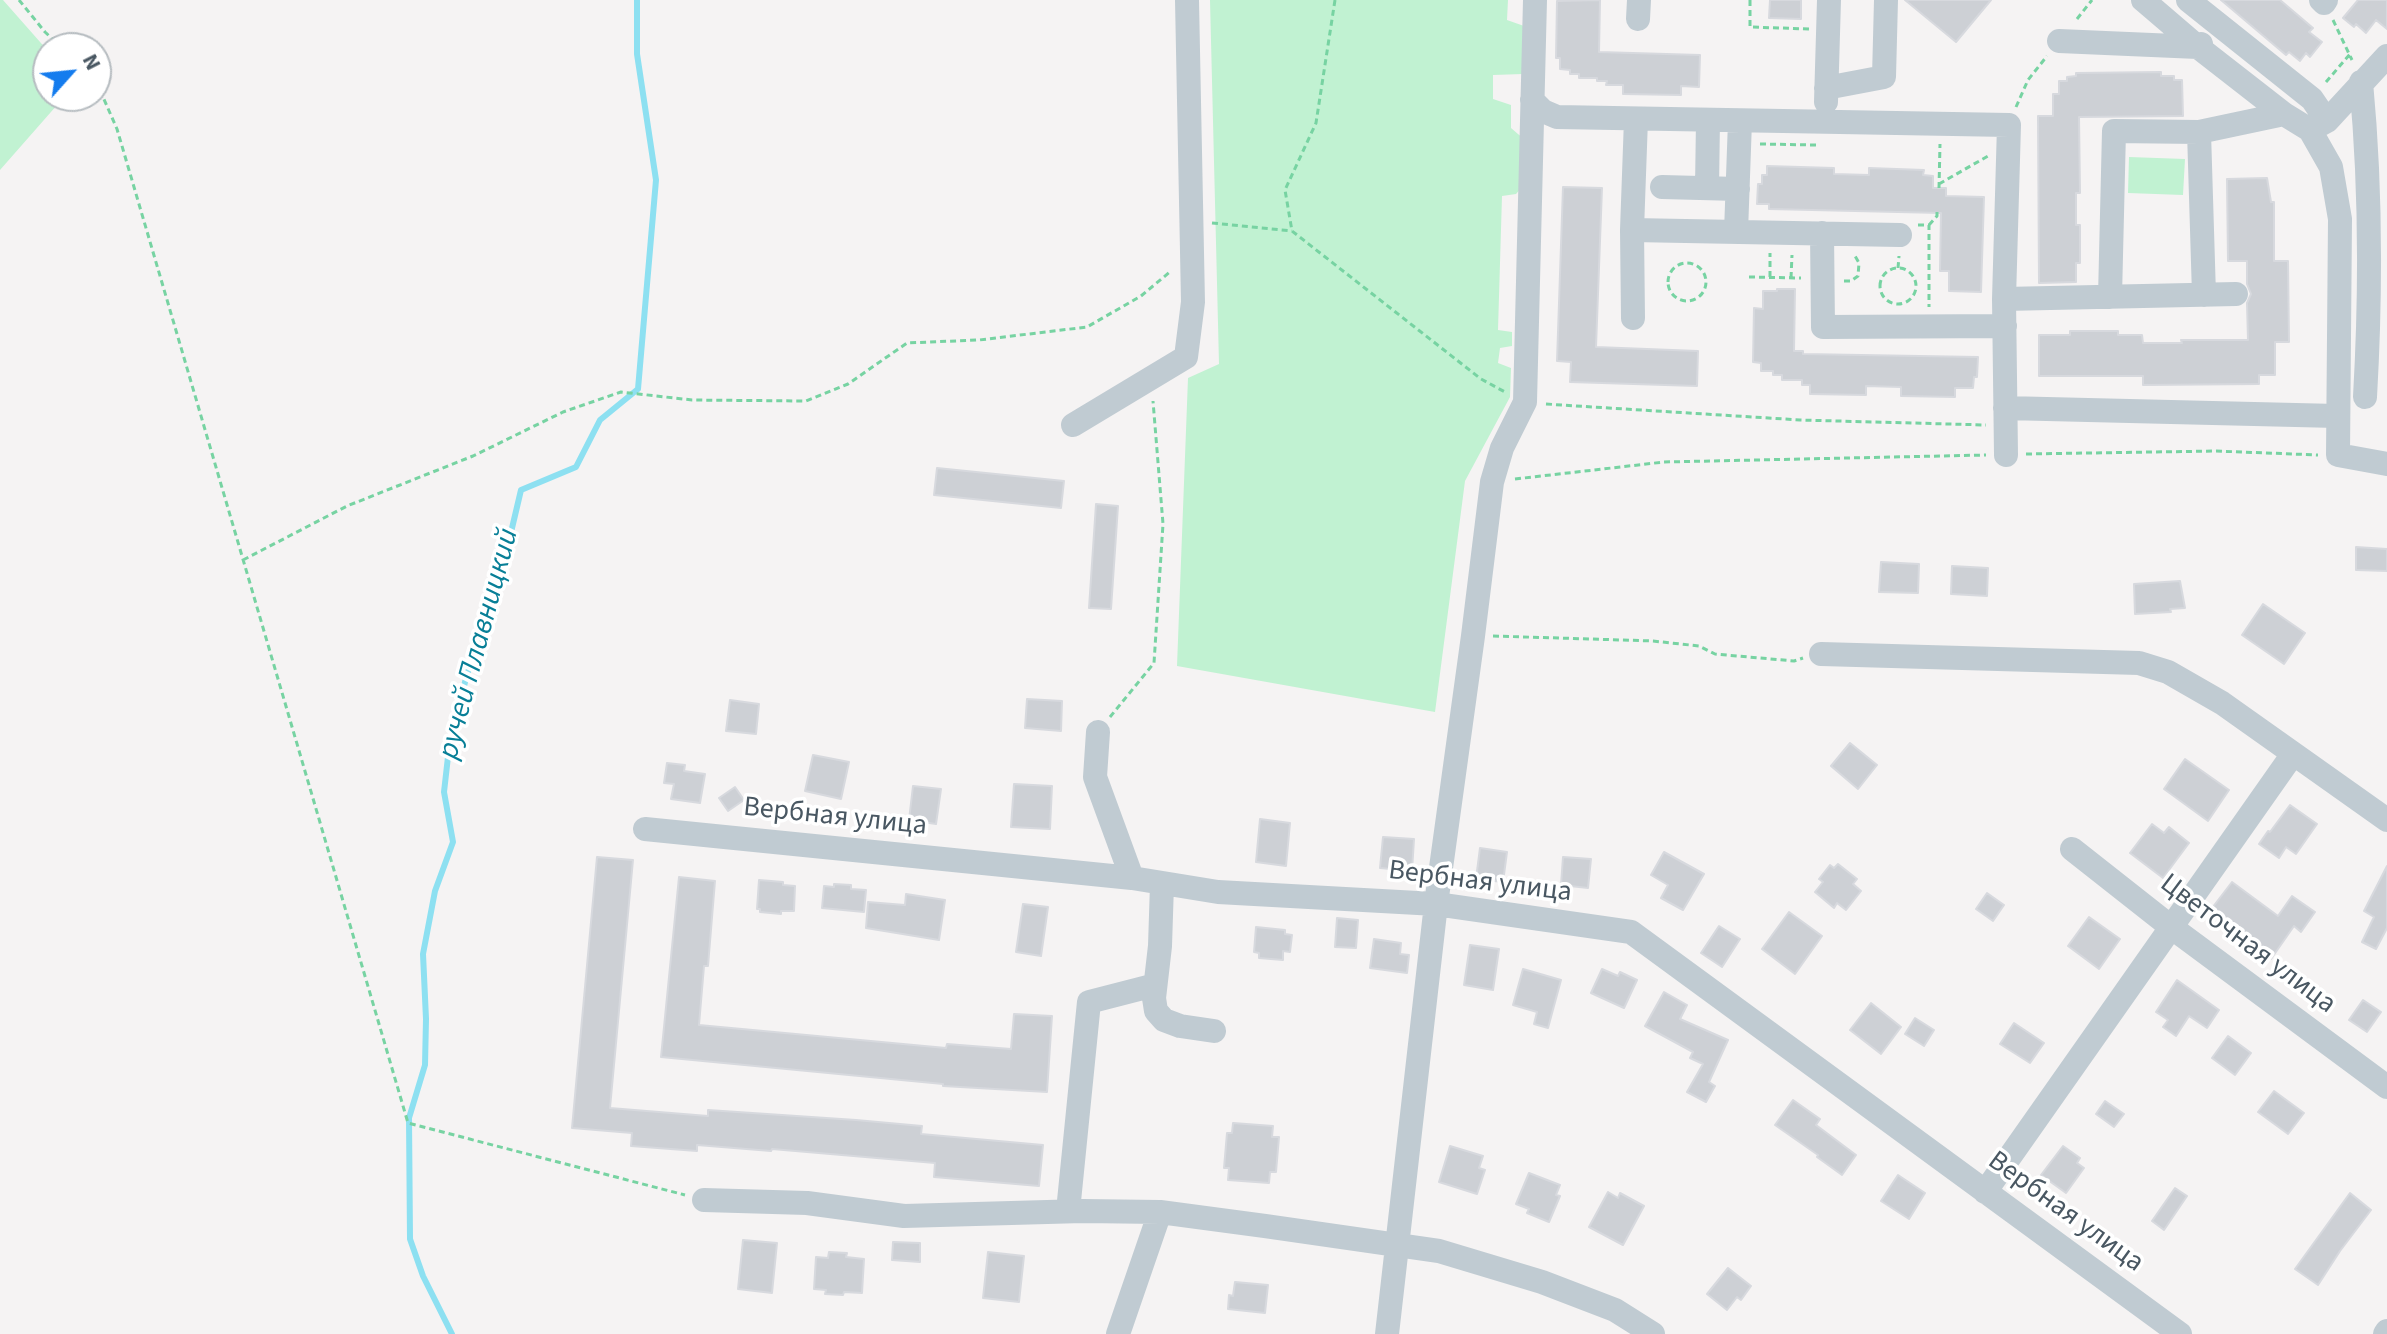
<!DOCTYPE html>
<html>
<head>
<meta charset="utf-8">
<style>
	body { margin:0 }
	#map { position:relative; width:2387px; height:1334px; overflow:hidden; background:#f5f3f3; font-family:"Source Sans 3",sans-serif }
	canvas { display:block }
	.north { position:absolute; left:32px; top:32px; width:80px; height:80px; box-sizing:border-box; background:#fff; border:2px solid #b6bcc0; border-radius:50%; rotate:63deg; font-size:22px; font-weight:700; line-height:32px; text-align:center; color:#495762 }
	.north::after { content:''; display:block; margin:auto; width:28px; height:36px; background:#147cee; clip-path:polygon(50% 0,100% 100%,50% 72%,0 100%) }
</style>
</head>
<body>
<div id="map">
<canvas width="2387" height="1334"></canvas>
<div class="north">N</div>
</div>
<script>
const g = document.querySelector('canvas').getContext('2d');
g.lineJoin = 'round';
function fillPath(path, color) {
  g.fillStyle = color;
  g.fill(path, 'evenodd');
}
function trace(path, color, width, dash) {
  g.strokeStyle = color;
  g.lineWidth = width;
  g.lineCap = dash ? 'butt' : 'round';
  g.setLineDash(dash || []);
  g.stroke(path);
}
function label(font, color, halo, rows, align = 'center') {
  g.font = font + ' "Source Sans 3",sans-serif';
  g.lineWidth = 7;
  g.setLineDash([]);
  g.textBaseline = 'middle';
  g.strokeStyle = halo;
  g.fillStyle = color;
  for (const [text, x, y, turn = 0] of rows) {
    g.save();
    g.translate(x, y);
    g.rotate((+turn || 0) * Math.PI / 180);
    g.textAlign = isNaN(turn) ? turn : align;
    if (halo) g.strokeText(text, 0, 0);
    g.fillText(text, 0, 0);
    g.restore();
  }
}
const green = new Path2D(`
	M 0,0 L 3,0 L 48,51 L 48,96 L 65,96 L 0,170 Z
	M 1210,0 L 1508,0 L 1507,20 L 1524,26 L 1523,74 L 1493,75 L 1493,99 L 1511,105 L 1511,128 L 1525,140 L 1525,184 L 1516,194 L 1502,196 L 1498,330 L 1512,332 L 1512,346 L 1500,348 L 1498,363 L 1511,368 L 1510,397 L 1465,481 L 1435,712 L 1177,666 L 1188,378 L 1219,364 Z
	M 2129,157 L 2185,159 L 2183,195 L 2128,193 Z`);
const stream = new Path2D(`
	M 452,1334 L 423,1276 L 410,1239 L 409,1118 L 425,1065 L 426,1019 L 423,954 L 435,891 L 453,842 L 444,792 L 449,748 L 466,678 L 504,562 L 521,490 L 576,467 L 600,420 L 638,389 L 656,180 L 637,54 L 637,0`);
const building = new Path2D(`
	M 1600,0 L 1599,52 L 1700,55 L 1699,87 L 1681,86 L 1681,95 L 1623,94 L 1623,85 L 1606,85 L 1607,81 L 1597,81 L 1597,78 L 1579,78 L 1579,74 L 1570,74 L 1570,70 L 1560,69 L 1560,58 L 1556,58 L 1557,1 Z
	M 1770,0 L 1801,0 L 1801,19 L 1769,18 Z
	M 1905,0 L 1991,0 L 1956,42 Z
	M 2221,0 L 2280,0 L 2313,28 L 2309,32 L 2322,42 L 2310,57 L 2306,53 L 2300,61 L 2289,52 L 2286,55 Z
	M 2358,0 L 2387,0 L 2387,29 L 2376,20 L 2366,33 L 2356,24 L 2354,27 L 2343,18 Z
	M 2161,72 L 2161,76 L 2174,76 L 2174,80 L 2182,80 L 2183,116 L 2079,117 L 2080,193 L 2076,193 L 2076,225 L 2080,225 L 2080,263 L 2076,263 L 2076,282 L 2039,283 L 2038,116 L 2053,116 L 2053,94 L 2059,94 L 2059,81 L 2067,81 L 2067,77 L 2076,76 L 2076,73 Z
	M 1767,166 L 1834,168 L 1834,174 L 1869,175 L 1869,168 L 1924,170 L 1923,175 L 1933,176 L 1933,188 L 1946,188 L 1946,196 L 1984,197 L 1981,292 L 1949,291 L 1949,271 L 1940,271 L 1941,213 L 1769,209 L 1769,204 L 1757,204 L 1758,184 L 1762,184 L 1762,175 L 1767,175 Z
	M 2267,178 L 2271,202 L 2274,202 L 2274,261 L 2288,261 L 2289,342 L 2275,342 L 2275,375 L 2259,375 L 2259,384 L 2143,385 L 2143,376 L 2039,376 L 2039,335 L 2070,335 L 2070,331 L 2118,331 L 2118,335 L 2142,335 L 2143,343 L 2182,343 L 2181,340 L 2248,340 L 2247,303 L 2251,294 L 2247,284 L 2247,261 L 2228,261 L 2227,179 Z
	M 1563,187 L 1602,188 L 1596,347 L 1698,351 L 1697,386 L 1570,382 L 1571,362 L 1557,361 Z
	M 1777,289 L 1795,289 L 1794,351 L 1803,351 L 1803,354 L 1978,357 L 1977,377 L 1974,377 L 1973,388 L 1955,388 L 1955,397 L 1901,396 L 1901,387 L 1866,386 L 1866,395 L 1810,394 L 1810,385 L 1802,385 L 1802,380 L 1782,380 L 1782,375 L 1773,375 L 1773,371 L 1761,371 L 1761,363 L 1753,362 L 1754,308 L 1763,309 L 1763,291 L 1777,291 Z
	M 937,468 L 1064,481 L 1061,508 L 934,495 Z
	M 1096,504 L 1118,506 L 1111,609 L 1089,608 Z
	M 2356,547 L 2387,549 L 2387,571 L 2356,570 Z
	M 1881,562 L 1919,564 L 1918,593 L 1879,592 Z
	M 1952,566 L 1988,568 L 1987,596 L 1951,594 Z
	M 2180,581 L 2185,608 L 2170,609 L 2171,612 L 2135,614 L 2134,584 Z
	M 2263,604 L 2305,633 L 2284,664 L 2242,635 Z
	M 1027,699 L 1062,701 L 1061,731 L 1025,728 Z
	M 730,700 L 759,704 L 756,734 L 726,731 Z
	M 1850,743 L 1877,765 L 1858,789 L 1831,766 Z
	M 813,755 L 849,762 L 841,799 L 805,791 Z
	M 2185,759 L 2229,790 L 2208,821 L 2164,789 Z
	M 667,763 L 685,765 L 684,771 L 705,774 L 700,803 L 671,799 L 674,784 L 664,783 Z
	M 1014,784 L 1052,786 L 1050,829 L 1011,827 Z
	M 913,786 L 941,789 L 936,824 L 909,820 Z
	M 735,787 L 744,800 L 728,811 L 719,798 Z
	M 2290,805 L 2317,824 L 2296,854 L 2286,847 L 2279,858 L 2259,844 L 2268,831 L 2270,832 Z
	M 1260,819 L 1290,823 L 1286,866 L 1256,862 Z
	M 2152,824 L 2164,833 L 2169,827 L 2189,843 L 2163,878 L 2130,853 Z
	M 1383,837 L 1414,839 L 1412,871 L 1380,868 Z
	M 1480,848 L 1507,852 L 1503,882 L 1476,879 Z
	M 1664,852 L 1704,874 L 1683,910 L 1661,898 L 1668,885 L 1651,875 Z
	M 597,857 L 633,860 L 610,1108 L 708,1116 L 708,1110 L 856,1120 L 922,1126 L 921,1134 L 1043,1145 L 1039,1186 L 934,1177 L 935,1163 L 772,1149 L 771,1151 L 697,1145 L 697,1151 L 631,1146 L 632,1133 L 572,1128 Z
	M 1563,857 L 1591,859 L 1588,888 L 1561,885 Z
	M 1838,864 L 1857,879 L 1853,884 L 1861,891 L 1846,910 L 1837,903 L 1834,908 L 1815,892 L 1823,882 L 1819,879 L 1830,865 L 1834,868 Z
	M 2387,866 L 2387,928 L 2376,949 L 2362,942 L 2374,917 L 2364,911 Z
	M 679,877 L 715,881 L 708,966 L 704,966 L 699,1025 L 946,1048 L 947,1044 L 1011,1049 L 1014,1014 L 1052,1016 L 1047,1092 L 943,1086 L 943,1084 L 661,1057 Z
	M 759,880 L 783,882 L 783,885 L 795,886 L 794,911 L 781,911 L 781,914 L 760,912 L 760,909 L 757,909 Z
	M 2232,882 L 2278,916 L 2292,896 L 2315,912 L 2301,932 L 2294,926 L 2271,959 L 2209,912 Z
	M 834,884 L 851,885 L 851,889 L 866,890 L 864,912 L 822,908 L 824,886 L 834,887 Z
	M 1987,893 L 2004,905 L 1993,921 L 1976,909 Z
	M 906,894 L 945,900 L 939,940 L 866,928 L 868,902 L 905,905 Z
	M 1023,904 L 1048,907 L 1041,956 L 1016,952 Z
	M 1789,912 L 1822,936 L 1795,974 L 1762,949 Z
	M 2089,917 L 2120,939 L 2099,969 L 2068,946 Z
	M 1337,918 L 1358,920 L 1356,948 L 1335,947 Z
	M 1719,926 L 1740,939 L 1722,967 L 1701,953 Z
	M 1256,927 L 1285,930 L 1285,934 L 1292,935 L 1290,952 L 1283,951 L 1283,960 L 1259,958 L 1259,953 L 1254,952 Z
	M 1374,939 L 1401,943 L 1400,954 L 1409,955 L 1407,973 L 1370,968 Z
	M 1470,945 L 1499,949 L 1493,990 L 1464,985 Z
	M 1523,969 L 1561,980 L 1548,1028 L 1534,1024 L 1537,1012 L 1513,1005 Z
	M 1602,969 L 1618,976 L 1620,972 L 1637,980 L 1624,1008 L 1591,993 Z
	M 2177,980 L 2219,1010 L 2207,1028 L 2189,1016 L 2176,1036 L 2163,1027 L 2168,1020 L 2156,1012 Z
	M 1664,992 L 1687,1005 L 1680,1019 L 1728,1040 L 1709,1082 L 1715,1086 L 1706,1102 L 1687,1092 L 1703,1064 L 1690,1058 L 1693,1052 L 1645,1026 Z
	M 2363,1000 L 2381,1012 L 2367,1032 L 2349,1020 Z
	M 1871,1003 L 1901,1027 L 1881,1054 L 1850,1030 Z
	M 1915,1018 L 1934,1030 L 1924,1046 L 1905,1034 Z
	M 2014,1023 L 2044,1043 L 2030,1063 L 2000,1044 Z
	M 2228,1036 L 2251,1053 L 2235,1075 L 2212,1058 Z
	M 2274,1091 L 2304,1113 L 2288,1134 L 2258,1112 Z
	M 1793,1100 L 1820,1119 L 1816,1125 L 1856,1155 L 1842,1175 L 1817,1157 L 1818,1155 L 1775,1125 Z
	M 2105,1101 L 2124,1114 L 2114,1127 L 2096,1114 Z
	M 1233,1123 L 1273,1126 L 1272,1137 L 1279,1137 L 1276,1172 L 1270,1172 L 1269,1183 L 1228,1180 L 1229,1168 L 1224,1168 L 1227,1133 L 1232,1133 Z
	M 1450,1146 L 1483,1156 L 1479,1168 L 1485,1170 L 1477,1194 L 1439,1182 Z
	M 2063,1146 L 2080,1158 L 2077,1163 L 2084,1168 L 2066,1193 L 2041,1175 Z
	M 1529,1173 L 1560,1185 L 1556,1195 L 1560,1196 L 1549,1222 L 1527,1213 L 1529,1209 L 1516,1204 Z
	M 1898,1175 L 1925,1193 L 1909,1219 L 1881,1201 Z
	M 2175,1188 L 2187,1196 L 2164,1230 L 2152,1221 Z
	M 1608,1192 L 1618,1198 L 1620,1193 L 1644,1206 L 1623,1245 L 1589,1227 Z
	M 2350,1193 L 2371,1210 L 2340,1251 L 2318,1285 L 2295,1269 Z
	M 743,1240 L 777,1243 L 772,1293 L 738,1289 Z
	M 893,1242 L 920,1243 L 920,1262 L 892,1260 Z
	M 829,1252 L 847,1253 L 846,1257 L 864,1259 L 862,1293 L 844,1292 L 843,1295 L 825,1294 L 826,1290 L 814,1289 L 816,1257 L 828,1258 Z
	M 988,1252 L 1024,1256 L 1019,1302 L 983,1298 Z
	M 1728,1268 L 1751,1286 L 1741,1300 L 1737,1297 L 1727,1310 L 1707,1294 Z
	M 1235,1282 L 1268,1285 L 1265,1313 L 1228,1309 L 1229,1295 L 1233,1296 Z`);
const path = new Path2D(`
	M 19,0 L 45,32 L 62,48
	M 1335,0 L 1316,123 L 1285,190 L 1292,231 L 1481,379 L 1505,392
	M 1750,0 L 1750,27 L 1809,29
	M 2077,19 L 2092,0
	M 2333,20 L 2352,60
	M 96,81 L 117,129 L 408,1123 L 685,1195
	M 2326,82 L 2350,54
	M 2016,107 L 2028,80 L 2047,56
	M 1760,144 L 1816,145
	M 1939,184 L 1988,156
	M 1939,188 L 1940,144
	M 1212,223 L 1292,231
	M 1918,225 L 1929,225 L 1929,307
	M 1929,225 L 1937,216 L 1937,208
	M1668 282a19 19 0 1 1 38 0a19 19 0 1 1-38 0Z
	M1880 286a18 18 0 1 1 36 0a18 18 0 1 1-36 0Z
	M 1898,268 L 1899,256
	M 1749,277 L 1801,278
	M 1770,277 L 1770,253
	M 1791,278 L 1792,255
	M 1844,281 L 1851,281 L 1858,276 L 1859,263 L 1855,256
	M 1546,404 L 1800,420 L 1986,425
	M 2026,454 L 2216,451 L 2318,455
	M 1515,479 L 1664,462 L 1986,455
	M 243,560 L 347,506 L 473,456 L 563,412 L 621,392 L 692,400 L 806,401 L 848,384 L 907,343 L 979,340 L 1087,327 L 1141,296 L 1171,271
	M 1493,636 L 1653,641 L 1699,646 L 1715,654 L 1794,661 L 1803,658
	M 1110,717 L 1154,663 L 1163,524 L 1153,401`);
const minor = new Path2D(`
	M 2143,0 L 2198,47 L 2284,114 L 2310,130 L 2331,167 L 2340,219 L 2338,455 L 2387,464
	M 2188,0 L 2312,99 L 2327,121
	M 2321,0 L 2324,3 L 2326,0
	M 1638,19 L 1639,0
	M 2059,41 L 2198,47 L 2201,44
	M 2361,82 C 2371,187 2371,292 2365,397
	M 1826,88 L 1884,77 L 1886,0
	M 1532,100 L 1543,111 L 1557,117 L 2009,125 L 2004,299 L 2006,455
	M 1826,102 L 1829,0
	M 2316,127 L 2327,121 L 2387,56
	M 2199,132 L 2204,295
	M 1662,187 L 1738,189
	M 1707,188 L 1708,120
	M 1632,230 L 1900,235
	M 1736,232 L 1740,121
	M 1822,233 L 1823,327 L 2005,326
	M 2110,297 L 2114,131 L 2199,132 L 2284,114
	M 2004,299 L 2236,294
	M 1633,318 L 1632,230 L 1636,119
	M 2005,408 L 2337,416
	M 1073,425 L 1186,357 L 1193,302 L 1187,0
	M 1821,654 L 2139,663 L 2168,672 L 2222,703 L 2387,820
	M 1098,732 L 1095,777 L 1132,878
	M 645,829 L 1132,878 L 1218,892 L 1436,904 L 1631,932 L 2180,1334
	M 2072,849 L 2171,927 L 2387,1087
	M 1162,884 L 1160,946 L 1154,998 L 1156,1011 L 1164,1020 L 1180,1026 L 1214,1031
	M 1985,1192 L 2293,754
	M 704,1200 L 807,1203 L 904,1216 L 1083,1211 L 1160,1212 L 1265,1226 L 1439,1251 L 1542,1282 L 1615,1310 L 1653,1334
	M 1068,1211 L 1089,1002 L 1155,985
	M 1118,1334 L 1160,1212
	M 1387,1334 L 1436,904 L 1473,636 L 1492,482 L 1502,448 L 1525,402 L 1535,0
	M 2385,1334 L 2387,1331`);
const streetNames = [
	["Вербная улица",835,818,6],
	["Вербная улица",1480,883,7],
	["Цветочная улица",2247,945,37],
	["Вербная улица",2065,1213,36]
];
const waterNames = [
	["ручей Плавницкий",480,644,-75]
];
fillPath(green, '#c1f2d2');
trace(stream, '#8de0f1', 6);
fillPath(building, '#cdd0d5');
trace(building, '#d7d9de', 2);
trace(path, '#77d3a2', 3, [6, 4]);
trace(minor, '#c0cbd2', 24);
label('28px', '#495762', '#fff', streetNames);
label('italic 30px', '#087f97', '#fff', waterNames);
</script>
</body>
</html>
